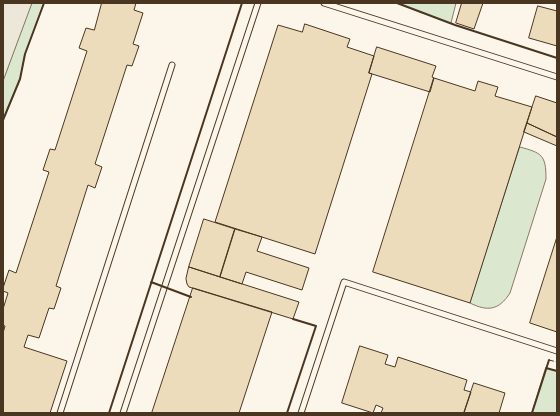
<!DOCTYPE html>
<html>
<head>
<meta charset="utf-8">
<style>
	body { margin:0 }
	#map { position:relative; width:560px; height:416px; overflow:hidden; background:#fbf6e9; font-family:"Source Sans 3",sans-serif }
	canvas { display:block }
	.frame { position:absolute; inset:0; border:4px solid #4a3520; pointer-events:none }
</style>
</head>
<body>
<div id="map">
<canvas width="560" height="416"></canvas>
<div class="frame"></div>
</div>
<script>
const g = document.querySelector('canvas').getContext('2d');
g.lineJoin = 'round';
function fillPath(path, color) {
  g.fillStyle = color;
  g.fill(path, 'evenodd');
}
function trace(path, color, width, dash) {
  g.strokeStyle = color;
  g.lineWidth = width;
  g.lineCap = dash ? 'butt' : 'round';
  g.setLineDash(dash || []);
  g.stroke(path);
}
const green = new Path2D(`
	M 32,3 L 44,3 L 25,54 L 20,79 L 3,120 L 3,81 Z
	M 397,3 L 456,3 L 451,23 Z
	M 520,147 C 542,153 546,155 546,179 L 510,293 C 499,310 488,312 470,303 Z
	M 546,368 L 557,371 L 557,413 L 532,413 Z`);
const parking = new Path2D(`
	M 3,3 L 32,3 L 3,81 Z`);
const building = new Path2D(`
	M 102,3 L 136,3 L 134,10 L 143,13 L 133,44 L 139,46 L 132,66 L 127,65 L 95,164 L 102,167 L 95,188 L 88,185 L 56,286 L 61,288 L 54,309 L 49,308 L 39,338 L 28,335 L 24,347 L 67,361 L 50,413 L 3,413 L 3,333 L 5,326 L 3,325 L 3,309 L 8,293 L 3,291 L 3,288 L 9,270 L 16,273 L 49,172 L 43,170 L 50,149 L 55,150 L 87,51 L 79,48 L 86,28 L 94,30 Z
	M 462,3 L 483,3 L 474,29 L 456,23 Z
	M 538,6 L 557,11 L 557,46 L 529,38 Z
	M 305,24 L 350,39 L 347,47 L 374,56 L 369,73 L 372,74 L 315,254 L 215,222 L 278,25 L 302,32 Z
	M 377,47 L 436,66 L 432,77 L 434,78 L 430,92 L 369,73 Z
	M 434,78 L 475,91 L 478,81 L 498,87 L 495,96 L 532,107 L 470,303 L 373,272 Z
	M 536,96 L 557,103 L 557,137 L 527,123 Z
	M 527,123 L 557,137 L 557,146 L 524,132 Z
	M 204,219 L 235,229 L 220,277 L 189,267 Z
	M 235,229 L 262,237 L 257,251 L 309,268 L 302,290 L 246,272 L 242,284 L 220,277 Z
	M 557,237 L 557,332 L 530,323 Z
	M 189,267 L 299,302 L 293,319 L 189,287 L 187,284 L 186,279 Z
	M 193,288 L 272,312 L 239,413 L 152,413 Z
	M 360,346 L 388,355 L 385,364 L 395,367 L 398,357 L 467,380 L 464,390 L 471,392 L 464,413 L 381,413 L 383,408 L 376,405 L 373,413 L 342,403 Z
	M 474,383 L 505,393 L 499,413 L 464,413 Z`);
const service = new Path2D(`
	M 324,3 L 557,77
	M 60,413 L 172,65
	M 123,413 L 258,3
	M 301,413 L 344,282 L 557,351`);
const fence = new Path2D(`
	M 549,360 L 557,362`);
const wall = new Path2D(`
	M 397,3 L 455,25 L 557,58
	M 3,120 L 20,79 L 25,54 L 44,3
	M 151,282 L 191,297
	M 546,368 L 557,371
	M 109,413 L 242,3
	M 287,413 L 316,326 L 293,319
	M 532,413 L 549,360`);
fillPath(green, '#dce7d0');
trace(green, '#887966', 1);
fillPath(parking, '#ede7d9');
trace(parking, '#887966', 1);
fillPath(building, '#ecdcbc');
trace(building, '#4a3520', 1);
trace(service, '#4a3520', 7);
trace(service, '#fbf6e9', 5);
trace(fence, '#4a3520', 1, [5, 2]);
trace(wall, '#4a3520', 2);
</script>
</body>
</html>
